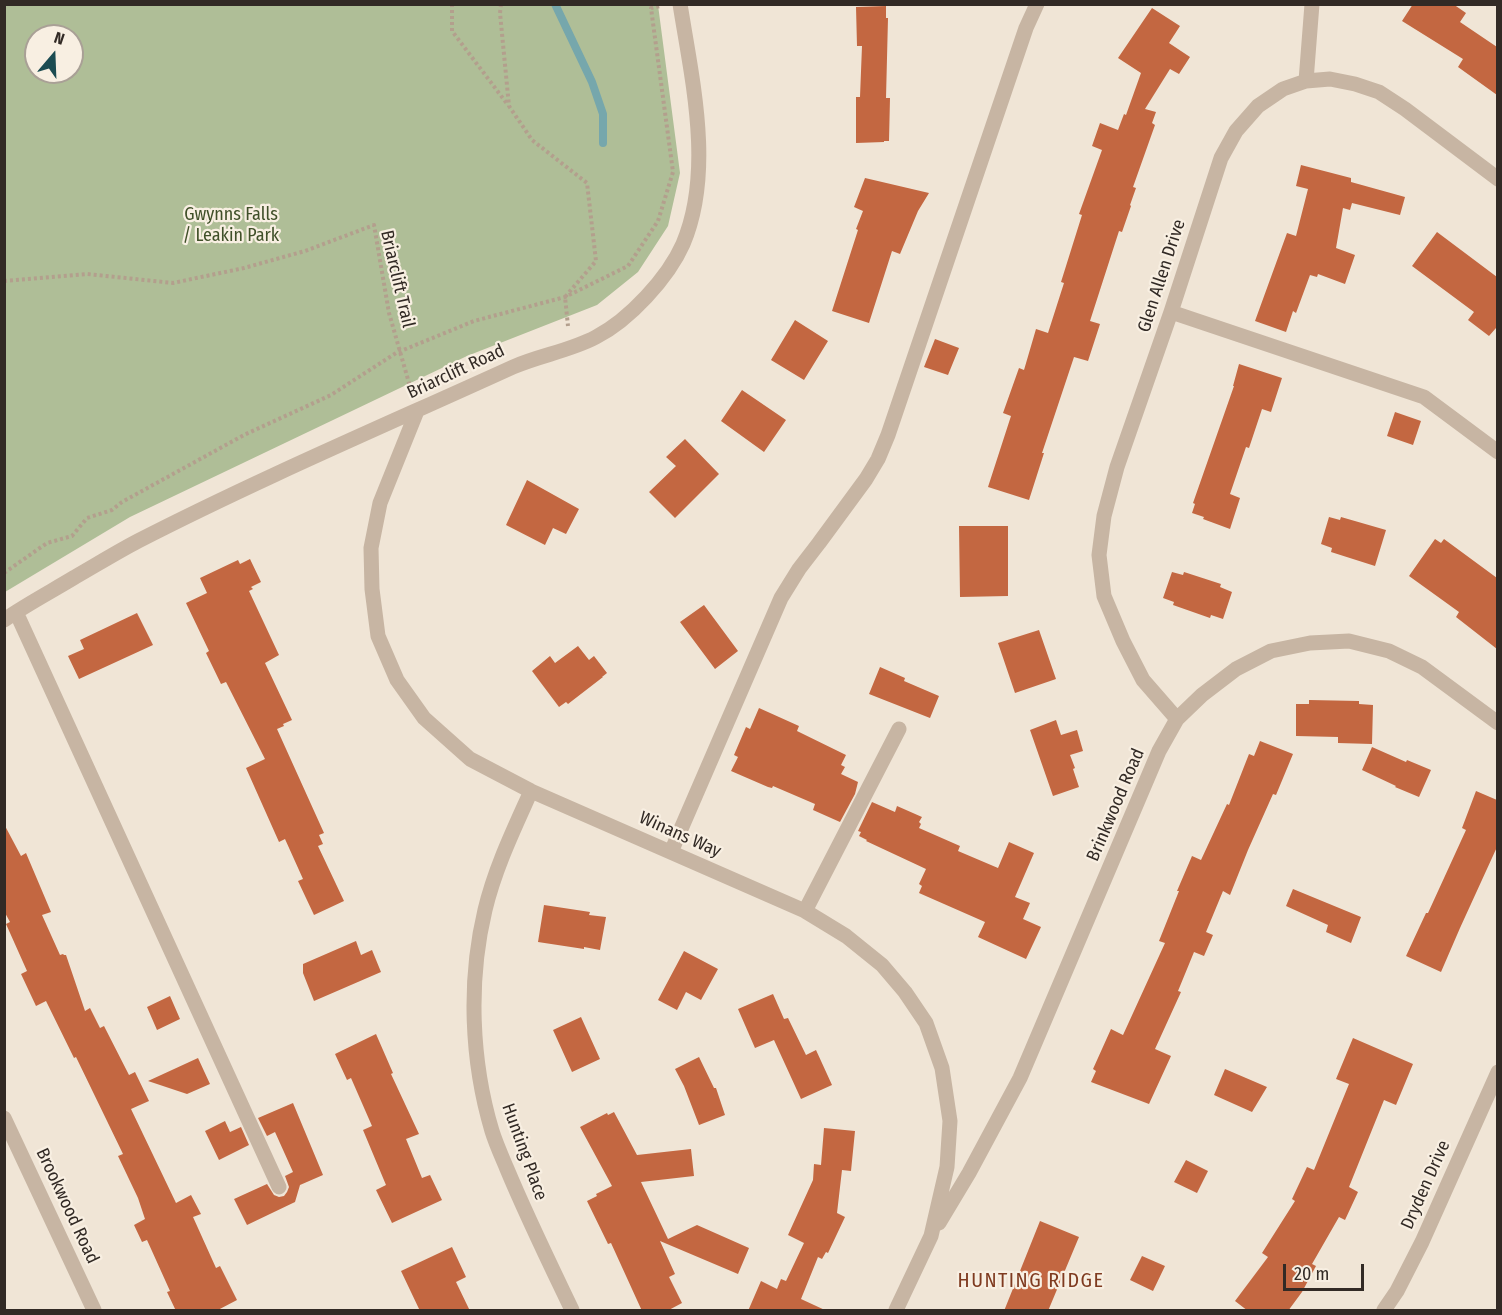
<!DOCTYPE html>
<html>
<head>
<meta charset="utf-8">
<style>
	body { margin:0 }
	#map { position:relative; width:1502px; height:1315px; overflow:hidden; background:#f0e5d6; font-family:"Fira Sans Condensed",sans-serif }
	canvas { display:block }
	.frame { position:absolute; inset:0; border:6px solid #322a25; pointer-events:none }
	.north { position:absolute; left:24px; top:24px; width:60px; height:60px; box-sizing:border-box; background:#f8efe2; border:2px solid #a9a096; border-radius:50%; rotate:19deg; font-size:16px; font-weight:700; line-height:24px; text-align:center; color:#322a25 }
	.north::after { content:''; display:block; margin:auto; width:21px; height:27px; background:#1c4c52; clip-path:polygon(50% 0,100% 100%,50% 72%,0 100%) }
	.scale { position:absolute; left:1283px; top:1264px; width:81px; height:27px; box-sizing:border-box; border:3px solid #322a25; border-top:0; padding-left:8px; font-size:18px; line-height:21px; white-space:nowrap; color:#322a25; -webkit-text-stroke:4px #f8efe2; paint-order:stroke }
</style>
</head>
<body>
<div id="map">
<canvas width="1502" height="1315"></canvas>
<div class="frame"></div>
<div class="north">N</div>
<div class="scale">20 m</div>
</div>
<script>
const g = document.querySelector('canvas').getContext('2d');
g.lineJoin = 'round';
function fillPath(path, color) {
  g.fillStyle = color;
  g.fill(path, 'evenodd');
}
function trace(path, color, width, dash) {
  g.strokeStyle = color;
  g.lineWidth = width;
  g.lineCap = dash ? 'butt' : 'round';
  g.setLineDash(dash || []);
  g.stroke(path);
}
function label(font, color, halo, rows, align = 'center') {
  g.font = font + ' "Fira Sans Condensed",sans-serif';
  g.lineWidth = 4.5;
  g.setLineDash([]);
  g.textBaseline = 'middle';
  g.strokeStyle = halo;
  g.fillStyle = color;
  for (const [text, x, y, turn = 0] of rows) {
    g.save();
    g.translate(x, y);
    g.rotate((+turn || 0) * Math.PI / 180);
    g.textAlign = isNaN(turn) ? turn : align;
    if (halo) g.strokeText(text, 0, 0);
    g.fillText(text, 0, 0);
    g.restore();
  }
}
const green = new Path2D(`
	M 4,5 L 658,5 L 680,173 L 668,226 L 638,272 L 597,305 L 467,356 L 130,517 L 5,592 ZM 36,36 L 72,36 L 72,72 L 36,72 Z`);
const stream = new Path2D(`
	M 555,4 L 592,82 L 603,114 L 603,143`);
const building = new Path2D(`
	M 1413,4 L 1453,4 L 1466,13 L 1460,22 L 1497,47 L 1497,95 L 1458,67 L 1463,59 L 1402,21 Z
	M 886,6 L 886,18 L 888,18 L 886,98 L 890,98 L 889,141 L 884,141 L 884,142 L 856,143 L 856,97 L 860,97 L 862,46 L 857,46 L 856,7 Z
	M 1152,8 L 1180,26 L 1169,43 L 1190,57 L 1179,74 L 1170,69 L 1145,109 L 1156,112 L 1152,123 L 1155,125 L 1133,187 L 1136,188 L 1130,205 L 1131,206 L 1122,232 L 1119,231 L 1090,321 L 1100,324 L 1088,361 L 1074,357 L 1042,453 L 1044,453 L 1029,500 L 988,487 L 1011,416 L 1003,413 L 1019,368 L 1024,370 L 1036,329 L 1048,333 L 1064,283 L 1061,282 L 1082,215 L 1079,214 L 1102,150 L 1092,146 L 1100,123 L 1118,130 L 1124,114 L 1126,115 L 1141,73 L 1118,58 Z
	M 1301,165 L 1351,178 L 1351,182 L 1405,197 L 1400,215 L 1352,203 L 1350,210 L 1343,208 L 1336,248 L 1355,255 L 1345,284 L 1318,274 L 1317,277 L 1310,275 L 1296,313 L 1293,311 L 1286,332 L 1255,321 L 1287,233 L 1296,236 L 1308,189 L 1296,186 Z
	M 865,178 L 929,193 L 918,211 L 900,254 L 892,251 L 869,323 L 832,311 L 858,230 L 856,229 L 863,211 L 854,207 Z
	M 1437,232 L 1497,277 L 1497,329 L 1496,328 L 1489,336 L 1468,320 L 1474,312 L 1412,266 Z
	M 795,320 L 828,341 L 804,380 L 771,360 Z
	M 935,339 L 959,348 L 948,375 L 924,367 Z
	M 1239,364 L 1282,378 L 1271,412 L 1262,409 L 1249,448 L 1246,447 L 1230,494 L 1240,498 L 1230,529 L 1203,519 L 1204,517 L 1192,513 L 1195,504 L 1193,503 L 1234,386 L 1233,386 Z
	M 742,390 L 786,420 L 764,452 L 721,421 Z
	M 1395,412 L 1421,421 L 1413,445 L 1387,436 Z
	M 685,439 L 719,474 L 675,518 L 649,492 L 676,466 L 666,457 Z
	M 527,480 L 579,509 L 566,534 L 553,528 L 545,545 L 506,525 Z
	M 1329,517 L 1340,520 L 1341,517 L 1386,530 L 1375,566 L 1331,552 L 1332,548 L 1321,544 Z
	M 959,526 L 1008,526 L 1008,596 L 960,597 Z
	M 1435,539 L 1441,543 L 1444,539 L 1497,578 L 1497,649 L 1456,617 L 1459,612 L 1409,576 Z
	M 250,559 L 261,582 L 251,587 L 253,589 L 249,591 L 279,655 L 265,663 L 292,720 L 283,724 L 284,726 L 277,729 L 324,833 L 319,835 L 323,844 L 318,846 L 344,901 L 314,915 L 298,881 L 303,879 L 285,839 L 279,842 L 246,768 L 265,759 L 226,682 L 221,684 L 206,653 L 209,651 L 186,603 L 207,593 L 200,578 L 238,560 L 240,564 Z
	M 1172,572 L 1183,575 L 1184,572 L 1221,584 L 1220,587 L 1232,592 L 1223,619 L 1211,615 L 1210,618 L 1173,605 L 1174,602 L 1163,598 Z
	M 704,605 L 738,651 L 715,669 L 680,622 Z
	M 137,613 L 153,645 L 79,679 L 68,656 L 84,649 L 80,640 Z
	M 1039,630 L 1056,679 L 1015,693 L 998,643 Z
	M 578,646 L 589,660 L 594,656 L 607,673 L 602,677 L 603,677 L 568,704 L 566,702 L 559,707 L 532,671 L 550,656 L 555,663 Z
	M 880,667 L 905,678 L 904,681 L 939,696 L 930,718 L 869,694 Z
	M 1309,700 L 1359,701 L 1359,704 L 1373,705 L 1372,744 L 1338,743 L 1338,737 L 1296,736 L 1296,704 L 1309,704 Z
	M 759,708 L 799,726 L 797,731 L 846,755 L 841,765 L 845,767 L 841,774 L 858,782 L 855,794 L 840,822 L 813,810 L 815,804 L 773,786 L 772,788 L 768,787 L 731,771 L 738,757 L 734,755 L 746,727 L 750,729 Z
	M 1056,720 L 1061,735 L 1077,730 L 1083,751 L 1070,755 L 1075,768 L 1073,769 L 1079,787 L 1053,796 L 1030,730 Z
	M 1260,741 L 1293,754 L 1276,795 L 1273,794 L 1248,850 L 1230,895 L 1223,891 L 1206,932 L 1213,935 L 1204,956 L 1194,952 L 1178,991 L 1181,992 L 1155,1049 L 1171,1056 L 1149,1104 L 1091,1082 L 1096,1071 L 1093,1069 L 1111,1029 L 1123,1035 L 1165,943 L 1159,941 L 1179,891 L 1177,891 L 1192,856 L 1201,860 L 1227,804 L 1229,805 L 1249,754 L 1254,756 Z
	M 1372,747 L 1406,762 L 1407,760 L 1431,770 L 1419,797 L 1395,787 L 1396,786 L 1362,770 Z
	M 1476,791 L 1497,800 L 1497,847 L 1460,928 L 1441,972 L 1406,956 L 1426,913 L 1428,913 L 1466,830 L 1462,828 Z
	M 872,802 L 895,812 L 897,806 L 922,817 L 919,822 L 921,824 L 919,828 L 960,846 L 958,851 L 998,868 L 1009,842 L 1034,853 L 1015,897 L 1030,903 L 1023,919 L 1041,927 L 1026,959 L 978,937 L 985,922 L 919,893 L 922,886 L 919,884 L 926,869 L 866,841 L 867,840 L 859,836 L 861,832 L 858,831 Z
	M 4,824 L 21,856 L 26,853 L 51,912 L 42,915 L 60,955 L 63,954 L 64,955 L 66,955 L 85,1011 L 90,1008 L 100,1028 L 104,1026 L 129,1075 L 135,1072 L 149,1101 L 131,1109 L 176,1203 L 191,1195 L 201,1214 L 193,1217 L 216,1268 L 220,1266 L 237,1300 L 216,1311 L 176,1311 L 167,1292 L 170,1291 L 147,1240 L 142,1242 L 134,1225 L 145,1219 L 138,1198 L 118,1156 L 123,1154 L 76,1057 L 74,1058 L 46,1001 L 36,1006 L 21,974 L 27,971 L 6,924 L 10,922 L 4,911 Z
	M 1293,889 L 1361,917 L 1351,943 L 1326,932 L 1328,925 L 1286,906 Z
	M 544,905 L 590,912 L 589,915 L 606,917 L 600,950 L 584,947 L 584,949 L 538,942 Z
	M 356,941 L 361,955 L 372,950 L 381,972 L 314,1001 L 303,973 L 303,964 Z
	M 684,951 L 718,969 L 701,1000 L 686,992 L 677,1010 L 658,1000 Z
	M 773,994 L 784,1019 L 788,1018 L 806,1055 L 816,1050 L 832,1085 L 801,1099 L 774,1040 L 755,1048 L 738,1009 Z
	M 170,996 L 180,1019 L 157,1030 L 147,1007 Z
	M 581,1017 L 600,1059 L 572,1072 L 553,1030 Z
	M 376,1034 L 393,1073 L 391,1074 L 419,1134 L 406,1139 L 422,1178 L 430,1175 L 442,1200 L 392,1223 L 376,1190 L 386,1185 L 363,1130 L 372,1126 L 351,1078 L 347,1080 L 335,1054 Z
	M 1353,1038 L 1413,1064 L 1396,1105 L 1384,1100 L 1349,1187 L 1358,1192 L 1345,1220 L 1339,1217 L 1312,1264 L 1316,1266 L 1302,1292 L 1288,1311 L 1248,1311 L 1235,1301 L 1268,1257 L 1262,1253 L 1295,1201 L 1292,1199 L 1307,1167 L 1314,1170 L 1349,1084 L 1336,1079 Z
	M 699,1057 L 714,1088 L 716,1088 L 725,1115 L 699,1125 L 684,1086 L 675,1069 Z
	M 198,1058 L 210,1084 L 187,1094 L 148,1081 Z
	M 1225,1069 L 1267,1087 L 1252,1112 L 1214,1095 Z
	M 293,1103 L 323,1175 L 300,1185 L 295,1202 L 247,1225 L 234,1199 L 267,1184 L 274,1195 L 279,1197 L 284,1196 L 287,1192 L 289,1187 L 285,1176 L 293,1172 L 275,1132 L 267,1136 L 258,1118 Z
	M 614,1112 L 637,1155 L 691,1149 L 694,1176 L 641,1182 L 668,1239 L 697,1225 L 749,1248 L 738,1274 L 660,1241 L 675,1274 L 669,1277 L 682,1303 L 667,1311 L 642,1311 L 611,1243 L 608,1244 L 587,1201 L 597,1196 L 596,1194 L 612,1186 L 580,1127 L 607,1113 L 608,1115 Z
	M 225,1121 L 230,1132 L 241,1127 L 249,1145 L 219,1160 L 205,1131 Z
	M 824,1128 L 855,1131 L 851,1171 L 842,1170 L 837,1213 L 845,1217 L 828,1253 L 826,1252 L 822,1259 L 818,1257 L 801,1299 L 827,1311 L 748,1311 L 761,1281 L 777,1289 L 781,1279 L 786,1281 L 804,1243 L 788,1235 L 813,1180 L 814,1164 L 821,1165 Z
	M 1186,1160 L 1208,1171 L 1197,1193 L 1174,1182 Z
	M 1040,1221 L 1079,1237 L 1048,1311 L 1004,1311 Z
	M 452,1247 L 466,1277 L 456,1282 L 470,1311 L 420,1311 L 401,1271 Z
	M 1142,1256 L 1165,1266 L 1153,1291 L 1130,1280 Z`);
const path = new Path2D(`
	M 452,4 L 452,31 L 508,105
	M 501,4 L 500,13 L 509,106 L 532,140 L 587,183 L 596,261 L 565,297 L 568,326
	M 4,281 L 87,274 L 173,283 L 244,268 L 305,251 L 374,225 L 389,313 L 411,390
	M 4,573 L 47,543 L 72,536 L 87,518 L 112,510 L 122,502 L 244,435 L 331,395 L 396,353 L 474,321 L 565,297 L 628,266 L 658,221 L 673,172 L 651,8 L 660,6`);
const minor = new Path2D(`
	M 1306,81 L 1312,4
	M 1171,312 L 1424,397 L 1498,452
	M 417,411 L 380,503 L 371,548 L 372,589 L 378,636 L 397,680 L 424,718 L 470,759 L 531,791 L 805,911 L 846,936 L 882,965 L 905,992 L 926,1023 L 942,1068 L 950,1121 L 947,1167 L 931,1236 L 896,1310
	M 16,612 L 279,1187
	M 4,620 C 27,604 52,591 75,577 C 96,565 117,552 138,541 C 261,478 388,424 513,367 C 540,355 570,351 596,337 C 629,320 668,278 683,244 C 714,171 692,80 680,4
	M 1177,719 L 1143,680 L 1123,641 L 1104,596 L 1099,555 L 1104,516 L 1117,467 L 1171,312 L 1221,158 L 1236,131 L 1258,106 L 1283,89 L 1306,81 L 1330,79 L 1355,84 L 1379,92 L 1405,109 L 1498,179
	M 531,791 C 514,829 495,868 485,910 C 468,981 471,1061 492,1131 C 496,1144 502,1157 507,1169 C 527,1217 550,1264 572,1310
	M 671,852 L 781,598 L 799,569 L 819,543 L 866,479 L 878,459 L 888,435 L 1026,28 L 1037,4
	M 805,911 L 899,729
	M 4,1118 L 94,1310
	M 939,1223 L 969,1173 L 1020,1078 L 1159,751 L 1177,719 L 1202,695 L 1236,669 L 1271,651 L 1310,643 L 1349,641 L 1389,651 L 1422,667 L 1498,723
	M 1384,1310 L 1397,1291 L 1422,1242 L 1498,1072`);
const parkNames = [
	["Gwynns Falls",231,215],
	["/ Leakin Park",231,236]
];
const streetNames = [
	["Glen Allen Drive",1162,276,-72],
	["Briarclift Trail",397,279,77],
	["Briarclift Road",456,372,-25],
	["Brinkwood Road",1116,805,-67],
	["Winans Way",680,835,24],
	["Hunting Place",524,1152,70],
	["Dryden Drive",1426,1185,-66],
	["Brookwood Road",67,1206,65]
];
const neighbourhoodNames = [
	["HUNTING RIDGE",1031,1281]
];
fillPath(green, '#afbe97');
trace(stream, '#76a7ac', 8);
fillPath(building, '#c36741');
trace(path, '#b39f8d', 4, [3, 3]);
trace(minor, '#c7b5a3', 15);
label('18px', '#405029', '#f8efe2', parkNames);
label('18px', '#322a25', '#f8efe2', streetNames);
g.letterSpacing = '1.5px';
label('20px', '#7f3b20', '#f8efe2', neighbourhoodNames);
g.letterSpacing = '0px';
</script>
</body>
</html>
